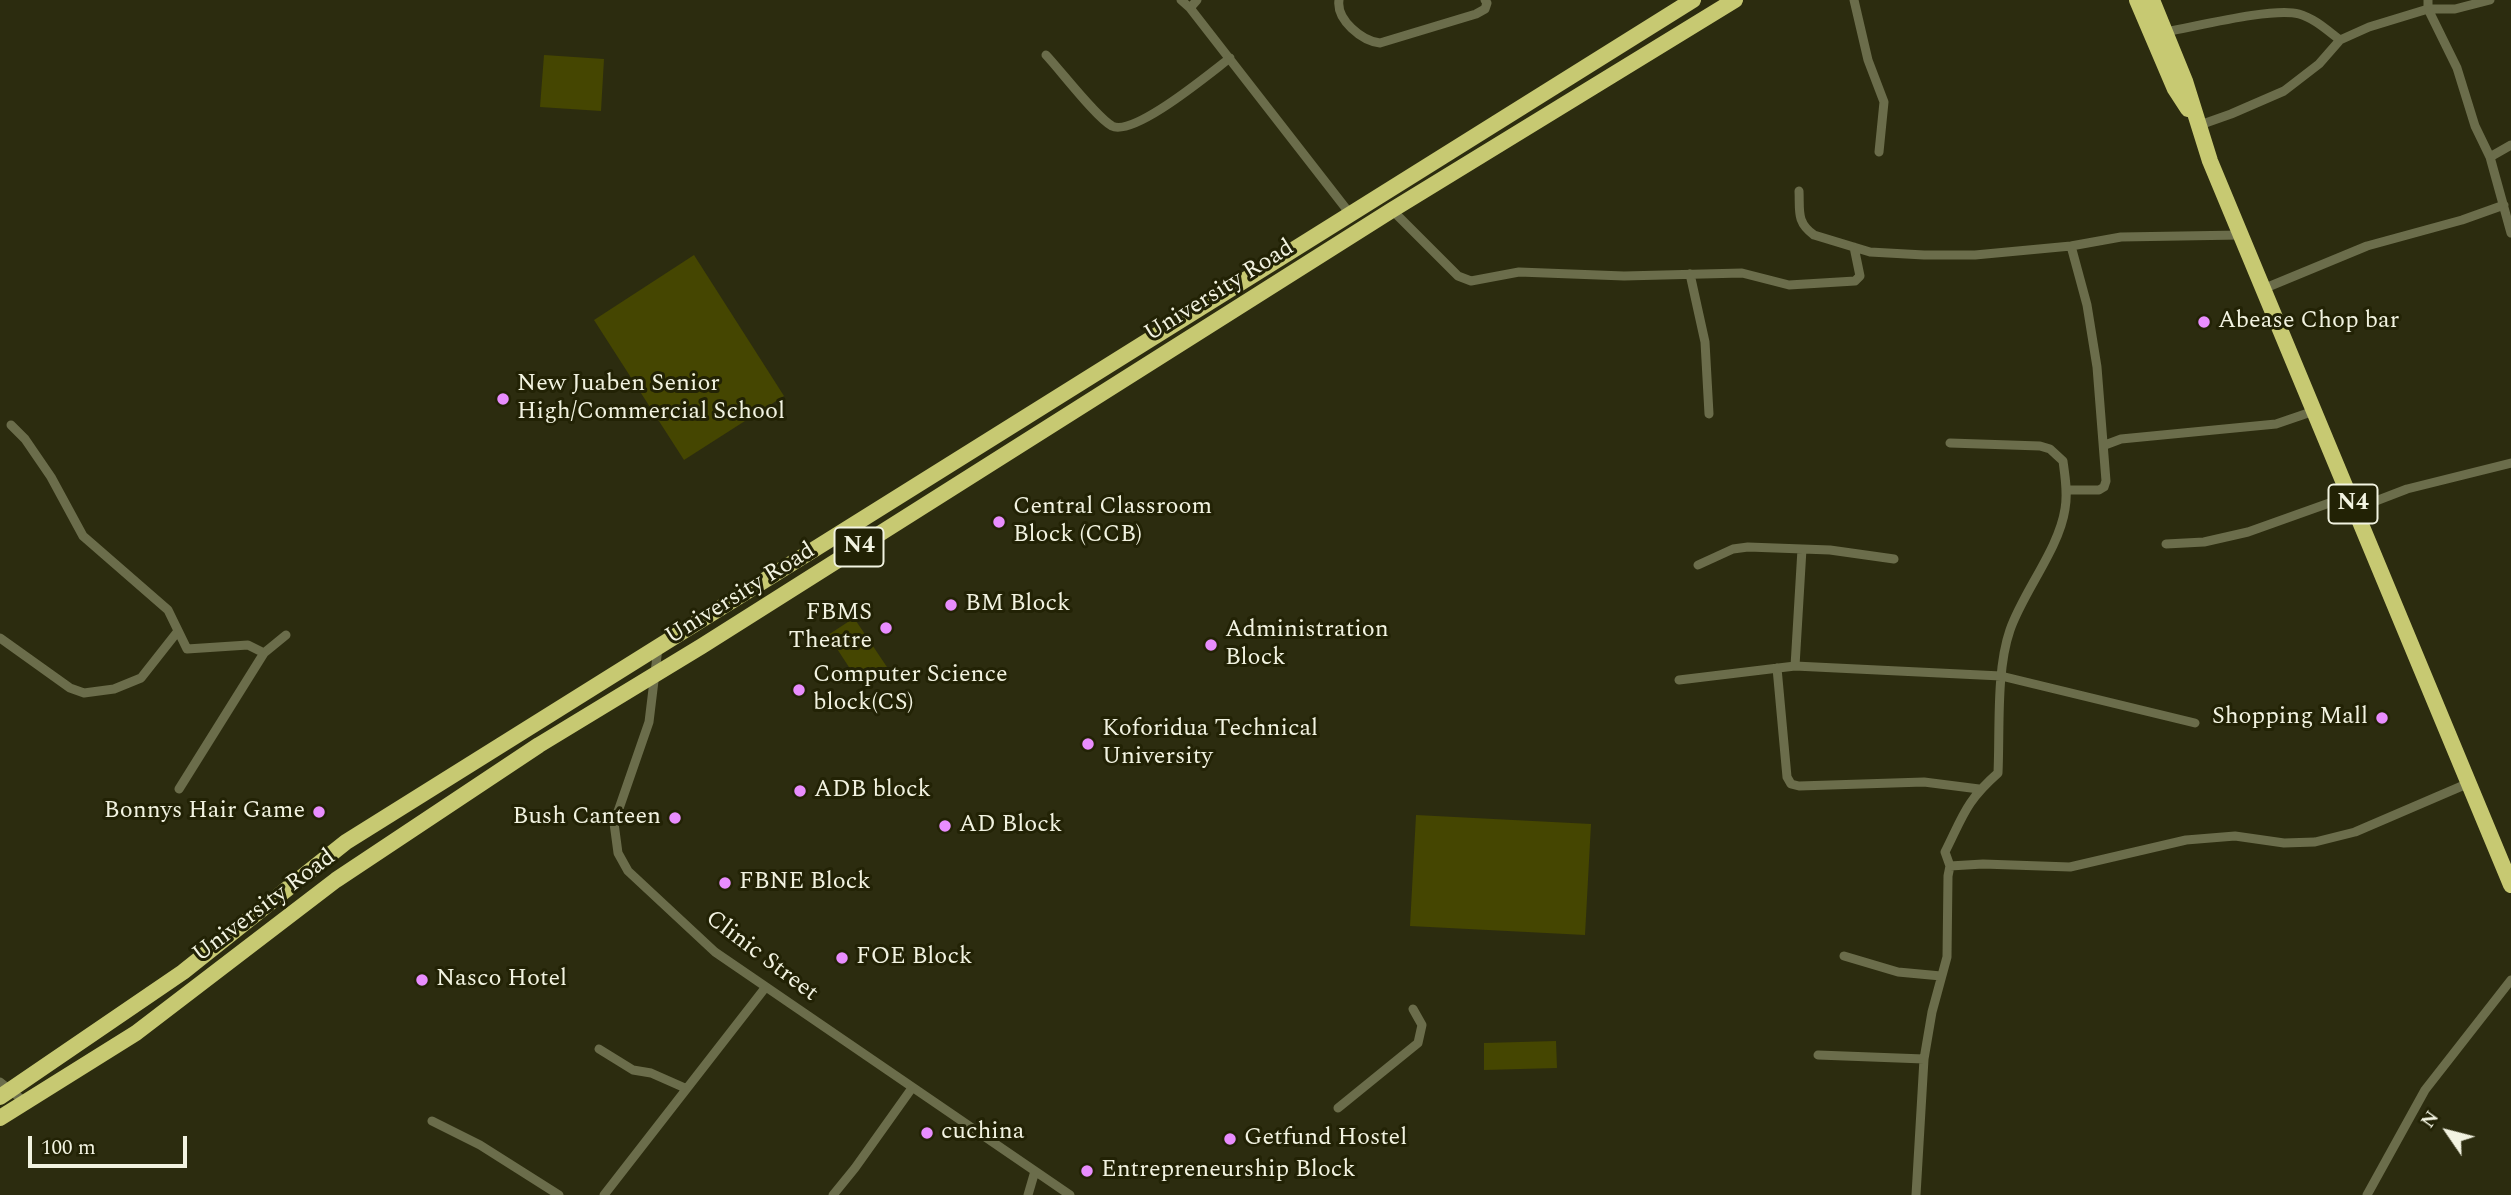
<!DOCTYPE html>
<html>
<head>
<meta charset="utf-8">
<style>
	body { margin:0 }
	#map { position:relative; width:2511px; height:1195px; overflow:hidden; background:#2c2c0f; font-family:Spectral,serif }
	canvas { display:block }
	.north { position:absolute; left:2413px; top:1097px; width:70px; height:70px; -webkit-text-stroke:5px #222205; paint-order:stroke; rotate:305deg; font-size:19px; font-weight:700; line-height:28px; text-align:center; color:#f2f3e1 }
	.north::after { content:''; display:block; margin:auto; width:24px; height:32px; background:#f2f3e1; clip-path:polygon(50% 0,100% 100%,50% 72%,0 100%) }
	.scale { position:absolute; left:28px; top:1136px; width:159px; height:32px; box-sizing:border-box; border:4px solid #f2f3e1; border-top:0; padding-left:9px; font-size:21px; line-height:24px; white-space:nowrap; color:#f2f3e1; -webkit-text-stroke:5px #222205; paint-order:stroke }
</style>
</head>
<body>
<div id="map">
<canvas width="2511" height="1195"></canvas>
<div class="north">N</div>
<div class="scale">100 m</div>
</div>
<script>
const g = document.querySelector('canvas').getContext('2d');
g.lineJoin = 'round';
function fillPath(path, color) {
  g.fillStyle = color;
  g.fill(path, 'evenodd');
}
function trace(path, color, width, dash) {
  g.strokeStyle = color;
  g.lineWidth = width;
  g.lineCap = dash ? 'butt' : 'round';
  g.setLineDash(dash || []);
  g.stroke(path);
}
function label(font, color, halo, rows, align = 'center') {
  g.font = font + ' Spectral,serif';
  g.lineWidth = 6;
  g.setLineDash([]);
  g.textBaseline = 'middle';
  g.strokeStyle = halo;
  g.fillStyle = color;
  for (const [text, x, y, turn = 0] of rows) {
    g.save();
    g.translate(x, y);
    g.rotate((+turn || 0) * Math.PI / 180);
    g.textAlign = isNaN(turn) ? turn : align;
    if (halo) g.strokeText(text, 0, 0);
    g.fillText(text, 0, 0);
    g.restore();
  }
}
const green = new Path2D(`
	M 544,55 L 604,59 L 601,111 L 540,107 Z
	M 694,255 L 784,396 L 684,460 L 594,320 Z
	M 854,618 L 887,667 L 860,684 L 828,635 Z
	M 1416,815 L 1591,824 L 1585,935 L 1410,926 Z
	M 1556,1041 L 1557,1068 L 1484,1070 L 1484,1043 Z`);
const street = new Path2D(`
	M 1181,0 L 1190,8 L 1197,0
	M 1339,0 C 1336,20 1362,41 1380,43 L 1476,14 L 1485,9 L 1487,3 L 1485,0
	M 1854,0 L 1868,60 L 1884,102 L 1879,152
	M 2428,0 L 2428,9 L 2457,68 L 2475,126 L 2490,157 L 2511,233
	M 1190,8 L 1351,215
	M 2165,32 C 2195,27 2272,7 2299,14 C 2314,18 2328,31 2340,40
	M 1046,55 C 1061,71 1096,117 1112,126 C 1134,137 1210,73 1230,58
	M 2197,126 L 2231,114 L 2284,91 L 2319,64 L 2340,40 L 2369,27 L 2428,9 L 2455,9 L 2490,0
	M 2490,157 L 2511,145
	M 1799,191 C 1800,211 1796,222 1814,235 L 1870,252 L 1924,255 L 1975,255 L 2071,246 L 2121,237 L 2241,235
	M 1392,210 L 1458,276 L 1471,281 L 1519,272 L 1624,276 L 1742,273 L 1789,285 L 1855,281 L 1860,276 L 1854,247
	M 1690,274 L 1705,342 L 1709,414
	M 2263,289 L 2367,246 L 2462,220 L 2504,205
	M 11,425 L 25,439 L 51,477 L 83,536 L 168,610 L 187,649 L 248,645 L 264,653
	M 1950,443 L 2040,446 L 2050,449 L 2063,461 C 2065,476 2068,493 2065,509 C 2059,549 2023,592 2010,630 C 1996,670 2000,730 1998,773 C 1966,801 1963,816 1945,852 L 1950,866
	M 2105,445 L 2121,439 L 2276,424 L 2314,411
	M 2066,490 L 2099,490 L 2104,487 L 2106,481 L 2097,367 L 2087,305 L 2071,246
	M 2355,509 L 2407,489 L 2511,463
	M 2166,544 L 2204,542 L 2248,532 L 2349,496
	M 1698,565 L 1733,549 L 1748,547 L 1830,550 L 1894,559
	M 0,638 L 70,688 L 84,693 L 114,689 L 141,678 L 178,631
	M 658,648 L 649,722 L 614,823 L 618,853 L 628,871 L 715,952 L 1070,1195
	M 1795,666 L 1802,549
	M 1777,668 L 1787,777 L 1791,784 L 1799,786 L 1924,782 L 1979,789
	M 1679,680 L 1795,666 L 2001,676 L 2195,723
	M 179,789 L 264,653 L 286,635
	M 1844,956 L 1898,972 L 1941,976
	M 599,1049 L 633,1070 L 651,1073 L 685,1088
	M 1818,1055 L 1924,1059
	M 0,1082 L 25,1102
	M 1338,1108 L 1418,1043 L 1422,1025 L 1413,1009
	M 432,1121 L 480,1145 L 559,1195
	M 604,1195 L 765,988
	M 833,1195 L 855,1168 L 912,1088
	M 1028,1195 L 1035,1171
	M 1916,1195 L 1924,1059 L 1932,1012 L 1947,957 L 1948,876 L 1950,866 L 1983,864 L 2070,867 L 2186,840 L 2235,836 L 2284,843 L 2315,842 L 2355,832 L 2469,783
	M 2367,1195 L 2425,1090 L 2511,980`);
const highway = new Path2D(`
	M 2137,0 L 2175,89 L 2188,109
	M 2152,0 L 2185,81 L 2210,161 L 2511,885
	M 0,1097 L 183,972 L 346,842 L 1693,0
	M 0,1118 L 136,1033 L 336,880 L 539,745 L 702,646 L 1392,210 L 1735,0`);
const markers = [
	[2204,322,7,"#e98dfe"],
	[503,399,7,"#e98dfe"],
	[999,522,7,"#e98dfe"],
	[951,605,7,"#e98dfe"],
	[886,628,7,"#e98dfe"],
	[1211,645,7,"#e98dfe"],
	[799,690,7,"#e98dfe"],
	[2382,718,7,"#e98dfe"],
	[1088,744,7,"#e98dfe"],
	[800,791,7,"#e98dfe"],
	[319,812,7,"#e98dfe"],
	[675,818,7,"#e98dfe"],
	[945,826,7,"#e98dfe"],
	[725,883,7,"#e98dfe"],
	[842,958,7,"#e98dfe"],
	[422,980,7,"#e98dfe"],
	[927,1133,7,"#e98dfe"],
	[1230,1139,7,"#e98dfe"],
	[1087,1171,7,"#e98dfe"]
];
const shields = [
	[2353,504,49],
	[859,547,49]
];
const shieldNames = [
	["N4",2353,504],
	["N4",859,547]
];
const streetNames = [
	["University Road",1220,292,-32],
	["University Road",741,595,-32],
	["University Road",265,907,-37],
	["Clinic Street",761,957,37]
];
const poiNames = [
	["Abease Chop bar",2218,322],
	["New Juaben Senior",517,385],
	["High/Commercial School",517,413],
	["Central Classroom",1013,508],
	["Block (CCB)",1013,536],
	["BM Block",965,605],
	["FBMS",872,614,"right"],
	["Theatre",872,642,"right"],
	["Administration",1225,631],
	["Block",1225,659],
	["Computer Science",813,676],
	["block(CS)",813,704],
	["Shopping Mall",2368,718,"right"],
	["Koforidua Technical",1102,730],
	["University",1102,758],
	["ADB block",814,791],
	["Bonnys Hair Game",305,812,"right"],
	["Bush Canteen",661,818,"right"],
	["AD Block",959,826],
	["FBNE Block",739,883],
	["FOE Block",856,958],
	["Nasco Hotel",436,980],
	["cuchina",941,1133],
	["Getfund Hostel",1244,1139],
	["Entrepreneurship Block",1101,1171]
];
fillPath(green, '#454601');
trace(street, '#6b6d4b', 9);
trace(highway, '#c7c972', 16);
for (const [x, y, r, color] of markers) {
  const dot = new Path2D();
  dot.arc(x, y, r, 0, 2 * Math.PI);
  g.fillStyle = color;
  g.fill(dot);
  trace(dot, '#222205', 2.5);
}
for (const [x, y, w] of shields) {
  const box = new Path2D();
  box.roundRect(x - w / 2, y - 19.5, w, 39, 5);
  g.fillStyle = '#222205';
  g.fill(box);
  trace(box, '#f2f3e1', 2);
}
label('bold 23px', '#f2f3e1', null, shieldNames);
label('24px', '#f2f3e1', '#222205', streetNames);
label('24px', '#f2f3e1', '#222205', poiNames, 'left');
</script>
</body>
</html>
